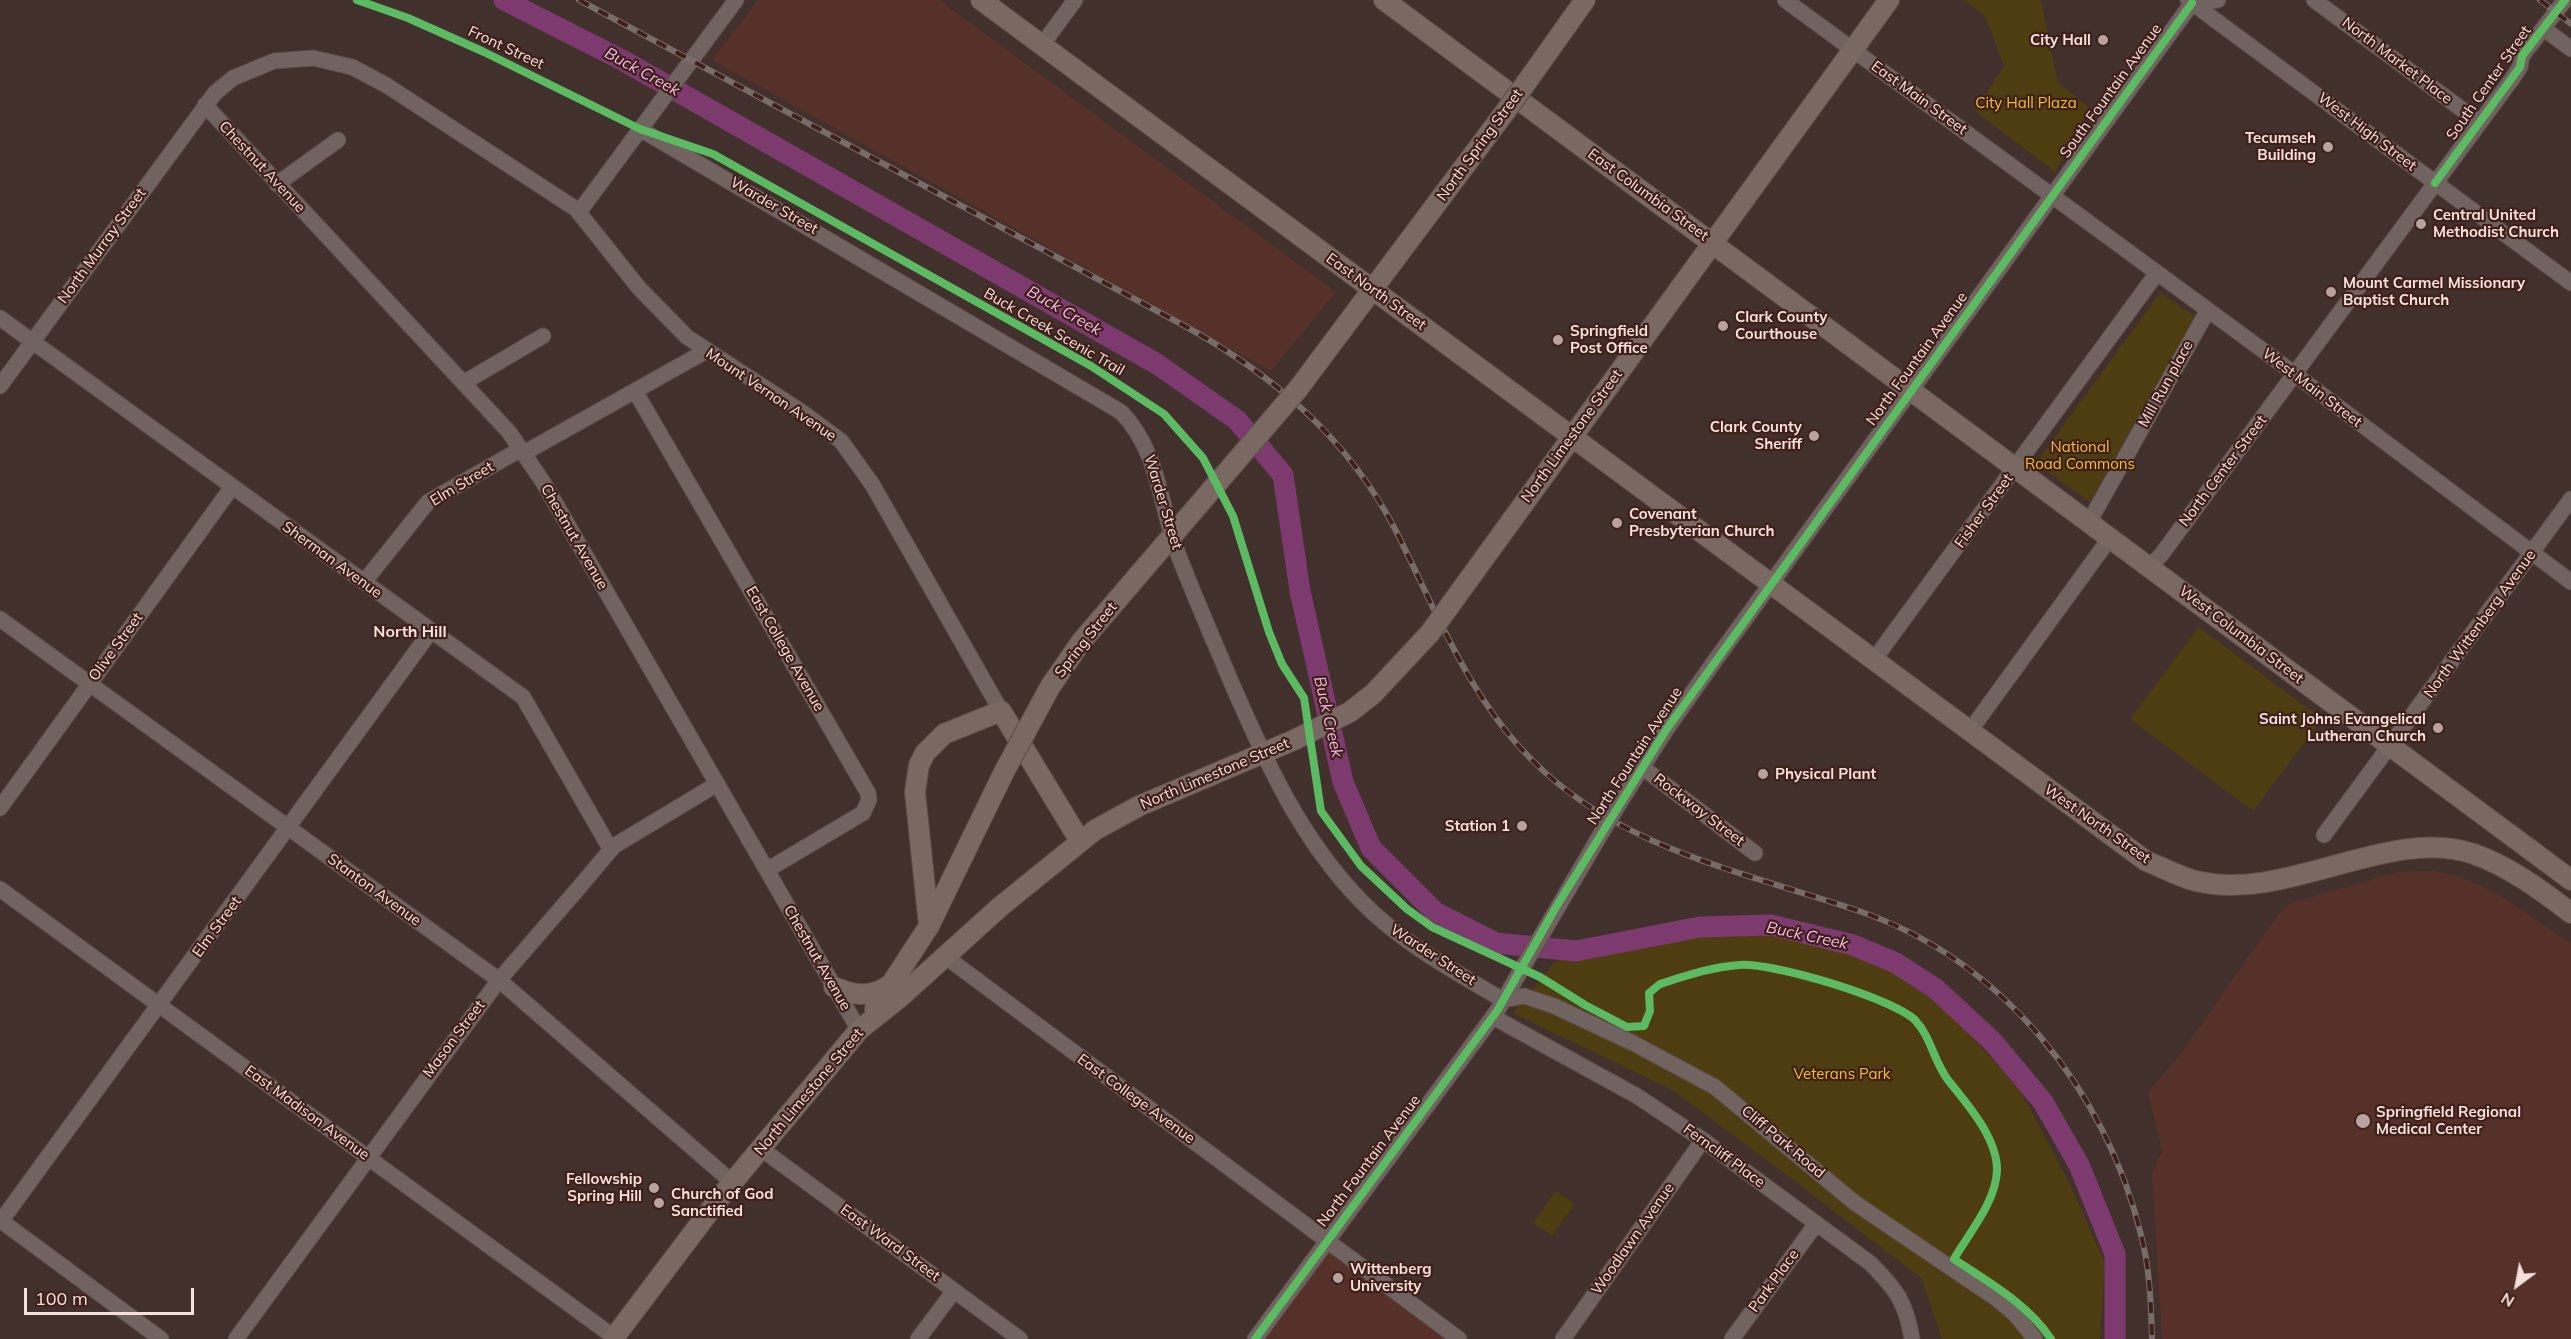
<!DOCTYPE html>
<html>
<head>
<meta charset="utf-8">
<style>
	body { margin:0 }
	#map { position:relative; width:2571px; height:1339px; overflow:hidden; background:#42302d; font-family:Mulish,sans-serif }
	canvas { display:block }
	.north { position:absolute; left:2487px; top:1255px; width:60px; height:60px; -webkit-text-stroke:4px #40201a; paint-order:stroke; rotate:212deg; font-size:16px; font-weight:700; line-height:24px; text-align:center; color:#f6e0dc }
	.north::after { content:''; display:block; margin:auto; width:21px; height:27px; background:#f6e0dc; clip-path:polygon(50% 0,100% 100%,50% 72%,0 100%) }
	.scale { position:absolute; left:24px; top:1288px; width:170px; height:27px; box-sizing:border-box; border:3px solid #f6e0dc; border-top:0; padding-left:8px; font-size:18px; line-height:21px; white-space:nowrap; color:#f6e0dc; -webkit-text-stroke:4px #40201a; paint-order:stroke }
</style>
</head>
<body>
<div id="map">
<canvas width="2571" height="1339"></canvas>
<div class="north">N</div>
<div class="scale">100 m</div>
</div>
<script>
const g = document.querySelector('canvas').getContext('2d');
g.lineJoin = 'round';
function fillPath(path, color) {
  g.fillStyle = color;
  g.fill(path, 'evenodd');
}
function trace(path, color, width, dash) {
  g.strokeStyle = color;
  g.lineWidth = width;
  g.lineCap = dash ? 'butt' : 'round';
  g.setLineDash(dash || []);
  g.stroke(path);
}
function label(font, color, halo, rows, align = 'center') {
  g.font = font + ' Mulish,sans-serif';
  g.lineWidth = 4.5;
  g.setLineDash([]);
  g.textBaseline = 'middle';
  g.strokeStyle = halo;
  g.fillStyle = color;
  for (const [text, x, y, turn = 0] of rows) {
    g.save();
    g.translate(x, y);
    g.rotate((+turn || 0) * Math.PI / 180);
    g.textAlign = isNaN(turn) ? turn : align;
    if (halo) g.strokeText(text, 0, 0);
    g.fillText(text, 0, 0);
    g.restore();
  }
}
const built = new Path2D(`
	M 758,0 L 939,0 L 1336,292 L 1271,371 L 712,60 Z
	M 2434,871 L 2462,878 L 2498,894 L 2571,944 L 2571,1339 L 2162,1339 L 2152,1174 L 2162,1151 L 2148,1092 L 2177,1059 L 2277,916 L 2290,903 L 2400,872 Z
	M 1327,1240 L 1459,1339 L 1255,1339 Z`);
const green = new Path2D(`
	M 1964,0 L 2041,0 L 2058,83 L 2090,108 L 2055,172 L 1975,111 L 2004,66 L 1985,16 Z
	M 2160,293 L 2195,316 L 2090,502 L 2036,463 Z
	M 2199,627 L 2322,719 L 2253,811 L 2130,719 Z
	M 1767,932 L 1858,957 L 1900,975 L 1946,1009 L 2019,1088 L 2069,1182 L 2105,1263 L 2100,1339 L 1942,1339 L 1921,1278 L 1792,1179 L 1674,1091 L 1513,1013 L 1558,958 L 1592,958 L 1702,936 Z
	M 1556,1191 L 1575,1204 L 1552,1236 L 1533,1223 Z`);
const river = new Path2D(`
	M 504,0 L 624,61 L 1157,364 L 1237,420 L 1283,475 L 1300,591 L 1343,782 L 1371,848 L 1435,912 L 1496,943 L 1576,951 L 1700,927 L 1771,925 L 1853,945 L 1896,963 L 1936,989 L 1993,1042 L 2043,1102 L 2079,1165 L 2115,1254 L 2115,1339`);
const minor = new Path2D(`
	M 1785,0 L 2272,357 L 2571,582
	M 2188,0 L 2571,283
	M 2314,0 L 2479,122
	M 2192,3 L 2218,0
	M 2551,34 L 2571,49
	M 1042,45 L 1075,0
	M 205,105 L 509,432 L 543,482 L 859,1030
	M 640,129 L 1121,412 C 1159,451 1160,506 1178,554 C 1195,598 1214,641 1232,684 C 1266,762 1301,840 1362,902 C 1402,943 1454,971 1503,1000
	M 277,184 L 338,140
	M 579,212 L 736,0
	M 0,318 L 523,697 L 611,850
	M 463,383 L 543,336
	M 0,386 L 215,93 L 233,78 L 274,61 L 313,58 L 352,67 L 386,85 L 576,209 L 639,288 L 687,337 L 802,412 L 841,441 L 872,484 L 1001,711
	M 635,391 L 868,793 L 869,800 L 863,813 L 767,870
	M 524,453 L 706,351
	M 2089,522 L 2208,310
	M 2149,567 L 2161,555 L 2512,79 L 2520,67 L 2522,56 L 2565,0
	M 364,582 L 428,502 L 521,449
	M 0,619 L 499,980 L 732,1182
	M 1873,661 L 2157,273
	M 1969,732 L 2110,538
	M 1642,767 L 1755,853
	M 1619,804 L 1666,730 L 1714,662 L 2192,3
	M 0,808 L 232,487
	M 2324,835 L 2571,499
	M 0,889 L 614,1337
	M 946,957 L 1459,1339
	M 1503,1000 L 1524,996 L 1554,1006 L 1633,1043 L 1715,1087 L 1855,1203 L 1997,1299 L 2015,1314 L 2035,1339
	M 1493,1017 L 1637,1096 L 1703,1140 L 1870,1263 C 1896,1289 1906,1302 1912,1339
	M 760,1148 L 1020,1339
	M 0,1220 L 161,1339
	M 1,1221 L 431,631
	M 236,1339 L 499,980 L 576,891 L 614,846 L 717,784
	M 918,1339 L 954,1291
	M 1255,1339 L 1497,1011 L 1602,832
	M 1563,1339 L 1703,1140
	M 1732,1339 L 1816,1224`);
const major = new Path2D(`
	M 981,0 L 2146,861 C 2162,867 2179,877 2196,881 C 2288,903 2388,825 2474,854 C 2510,867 2541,890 2571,913
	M 1384,0 L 2571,880
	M 1526,83 L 1585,0
	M 1298,389 L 1505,112
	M 1451,604 L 1889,0
	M 929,926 L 915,792 L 919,765 L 925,753 L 944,734 L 1001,711 L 1080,841
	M 834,987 C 855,996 872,998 891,984
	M 875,1009 L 929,926 L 1004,772
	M 613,1339 L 718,1200 L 859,1030 L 898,999 L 1001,906 L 1095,830 L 1139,806 L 1294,740 L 1350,712 L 1373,694 L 1430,633`);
const rail = new Path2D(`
	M 579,0 L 1183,325 C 1272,374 1347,437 1395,529 C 1435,608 1467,695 1531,759 C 1619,849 1744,872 1859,911 C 2002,960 2106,1090 2141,1235 C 2150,1269 2151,1304 2152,1339
	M 2540,0 L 2571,24`);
const minorBridge = new Path2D(`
	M 1602,832 L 1619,804`);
const majorBridge = new Path2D(`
	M 1505,112 L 1526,83
	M 1430,633 L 1451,604
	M 1004,772 L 1050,687 L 1081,642 L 1298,389`);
const cycleway = new Path2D(`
	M 357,0 L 408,18 L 484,52 L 640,129 L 713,154 L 1091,366 L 1164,414 L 1203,458 L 1233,516 L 1269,632 L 1282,664 L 1304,698 L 1321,811 L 1361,866 L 1407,909 L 1432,927 L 1540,977 L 1585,1005 L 1627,1027 L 1644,1026 L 1650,1011 L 1649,993 L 1660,984 C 1685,976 1712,967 1739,965 C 1772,962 1892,998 1915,1020 C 1931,1037 1934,1062 1948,1080 C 1967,1104 1997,1137 1997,1170 C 1996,1202 1969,1233 1954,1259 C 1988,1282 2028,1304 2051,1339
	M 2435,183 L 2520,67 L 2522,56 L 2565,0
	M 1255,1339 L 1497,1011 L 1556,907 L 1666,730 L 2192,3`);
const markers = [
	[2103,40,6,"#b7a29f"],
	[2328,147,6,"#b7a29f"],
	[2421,224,6,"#b7a29f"],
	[2331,292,6,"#b7a29f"],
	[1723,326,6,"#b7a29f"],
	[1558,340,6,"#b7a29f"],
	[1814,436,6,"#b7a29f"],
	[1617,523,6,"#b7a29f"],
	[2438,728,6,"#b7a29f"],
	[1763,774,6,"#b7a29f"],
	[1522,826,6,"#b7a29f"],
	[2363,1121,8,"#b7a29f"],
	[654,1188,6,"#b7a29f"],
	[659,1203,6,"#b7a29f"],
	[1338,1278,6,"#b7a29f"]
];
const poiNames = [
	["City Hall",2091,40,"right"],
	["Tecumseh",2316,138,"right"],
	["Building",2316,155,"right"],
	["Central United",2433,215],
	["Methodist Church",2433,232],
	["Mount Carmel Missionary",2343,283],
	["Baptist Church",2343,300],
	["Clark County",1735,317],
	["Courthouse",1735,334],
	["Springfield",1570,331],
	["Post Office",1570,348],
	["Clark County",1802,427,"right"],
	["Sheriff",1802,444,"right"],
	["Covenant",1629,514],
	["Presbyterian Church",1629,531],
	["Saint Johns Evangelical",2426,719,"right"],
	["Lutheran Church",2426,736,"right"],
	["Physical Plant",1775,774],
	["Station 1",1510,826,"right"],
	["Springfield Regional",2376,1112],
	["Medical Center",2376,1129],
	["Fellowship",642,1179,"right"],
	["Spring Hill",642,1196,"right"],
	["Church of God",671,1194],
	["Sanctified",671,1211],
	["Wittenberg",1350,1269],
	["University",1350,1286]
];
const streetNames = [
	["Front Street",506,48,25],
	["North Market Place",2397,61,37],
	["South Center Street",2489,83,-55],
	["South Fountain Avenue",2111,91,-54],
	["East Main Street",1919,98,36],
	["West High Street",2367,132,37],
	["North Spring Street",1480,145,-54],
	["Chestnut Avenue",262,167,47],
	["East Columbia Street",1648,195,36],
	["Warder Street",774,206,30],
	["North Murray Street",102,246,-54],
	["East North Street",1376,292,36],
	["Buck Creek Scenic Trail",1054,332,30],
	["North Fountain Avenue",1917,359,-54],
	["Mill Run place",2166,384,-61],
	["West Main Street",2312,388,37],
	["Mount Vernon Avenue",771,395,34],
	["North Limestone Street",1572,436,-54],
	["North Center Street",2223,471,-53],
	["Elm Street",462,484,-31],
	["Warder Street",1163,502,73],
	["Fisher Street",1984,511,-54],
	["Chestnut Avenue",574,537,60],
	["Sherman Avenue",332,560,36],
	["North Wittenberg Avenue",2480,624,-54],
	["West Columbia Street",2241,635,37],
	["Spring Street",1086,640,-52],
	["Olive Street",116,647,-54],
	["East College Avenue",785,649,60],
	["North Fountain Avenue",1635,756,-57],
	["North Limestone Street",1215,774,-23],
	["Rockway Street",1699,810,37],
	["West North Street",2097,824,35],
	["Stanton Avenue",374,890,36],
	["Elm Street",217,927,-54],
	["Warder Street",1433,955,33],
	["Chestnut Avenue",817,958,60],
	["Mason Street",454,1039,-53],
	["North Limestone Street",809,1092,-50],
	["East College Avenue",1136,1099,36],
	["East Madison Avenue",307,1113,36],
	["Cliff Park Road",1783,1142,40],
	["Ferncliff Place",1724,1156,36],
	["North Fountain Avenue",1369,1161,-53],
	["Woodlawn Avenue",1633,1239,-55],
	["East Ward Street",890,1243,36],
	["Park Place",1774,1281,-54]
];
const parkNames = [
	["City Hall Plaza",2026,103],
	["National",2080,447],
	["Road Commons",2080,464],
	["Veterans Park",1842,1074]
];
const waterNames = [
	["Buck Creek",642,72,29],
	["Buck Creek",1064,311,30],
	["Buck Creek",1328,717,77],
	["Buck Creek",1807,936,12]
];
const neighbourhoodNames = [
	["North Hill",410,632]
];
fillPath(built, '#56312a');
fillPath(green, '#4e3d10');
trace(river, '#7c3a6f', 21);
trace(minor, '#5d4d4a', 17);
trace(major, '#5d4d4a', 22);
trace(minor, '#716360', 15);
trace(major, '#7a6962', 20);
trace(rail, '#786c69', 6);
trace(rail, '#40201a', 4, [11]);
trace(minorBridge, '#5d4d4a', 17, []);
trace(majorBridge, '#5d4d4a', 22, []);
trace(minorBridge, '#716360', 15);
trace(majorBridge, '#7a6962', 20);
trace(cycleway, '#5cba63', 8);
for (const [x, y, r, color] of markers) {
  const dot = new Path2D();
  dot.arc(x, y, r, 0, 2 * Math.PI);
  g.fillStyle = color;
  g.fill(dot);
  trace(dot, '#40201a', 2);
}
label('bold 15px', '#f6e0dc', '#40201a', poiNames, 'left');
label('15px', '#f6e0dc', '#40201a', streetNames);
label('15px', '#eebf37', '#40201a', parkNames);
label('italic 16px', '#f5b8e7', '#40201a', waterNames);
label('bold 16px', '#f6e0dc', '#40201a', neighbourhoodNames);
</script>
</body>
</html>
